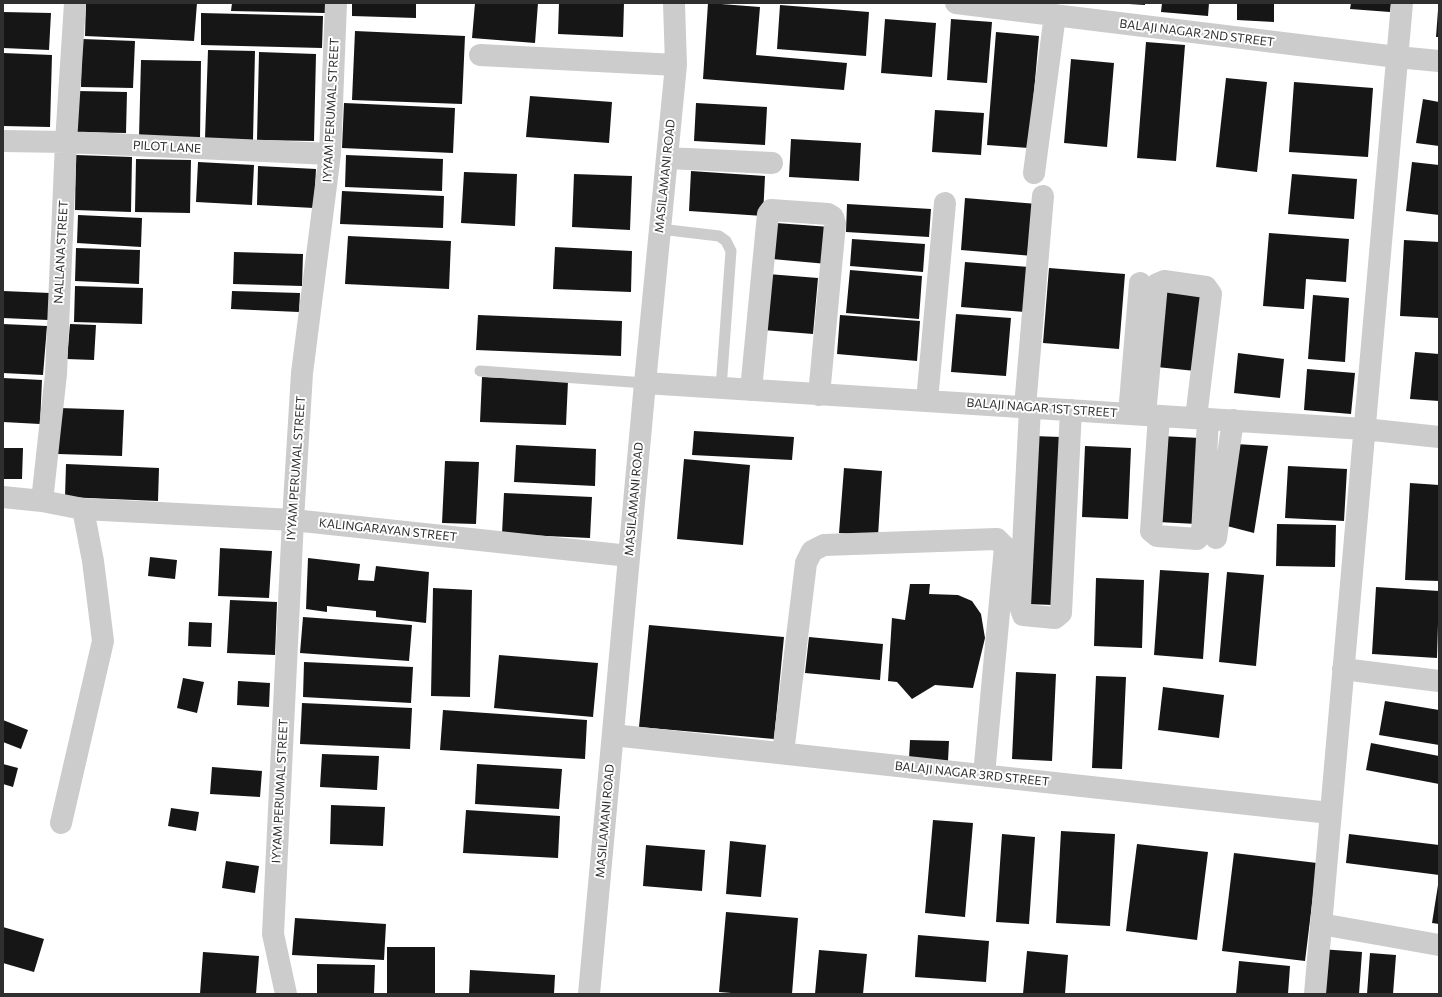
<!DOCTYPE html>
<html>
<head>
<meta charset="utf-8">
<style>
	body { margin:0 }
	#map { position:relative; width:1442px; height:997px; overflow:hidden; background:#fff; font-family:Commissioner,sans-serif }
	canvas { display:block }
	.frame { position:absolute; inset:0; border:4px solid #2f2f2f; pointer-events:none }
</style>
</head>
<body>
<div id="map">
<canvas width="1442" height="997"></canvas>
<div class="frame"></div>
</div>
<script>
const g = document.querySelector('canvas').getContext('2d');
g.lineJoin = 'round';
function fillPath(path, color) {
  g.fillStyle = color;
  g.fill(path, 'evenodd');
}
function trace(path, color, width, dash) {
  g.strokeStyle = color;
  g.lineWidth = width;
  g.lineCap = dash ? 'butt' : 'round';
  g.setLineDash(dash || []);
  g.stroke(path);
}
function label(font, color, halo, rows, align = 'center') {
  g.font = font + ' Commissioner,sans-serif';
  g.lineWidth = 4;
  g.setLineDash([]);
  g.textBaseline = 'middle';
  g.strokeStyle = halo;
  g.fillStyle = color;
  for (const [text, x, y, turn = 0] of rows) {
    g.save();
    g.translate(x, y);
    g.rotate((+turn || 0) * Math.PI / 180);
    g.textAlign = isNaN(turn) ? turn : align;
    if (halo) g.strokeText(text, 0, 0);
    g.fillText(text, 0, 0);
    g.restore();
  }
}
const building = new Path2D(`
	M 86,3 L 197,3 L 194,41 L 85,36 Z
	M 232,3 L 325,3 L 325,13 L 231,11 Z
	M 352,3 L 416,3 L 416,18 L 352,16 Z
	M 475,3 L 538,3 L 535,43 L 472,38 Z
	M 559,3 L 624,3 L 623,37 L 558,34 Z
	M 708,3 L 760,7 L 756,55 L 847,63 L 844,90 L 703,79 Z
	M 1129,3 L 1145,3 L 1145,5 L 1129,4 Z
	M 1162,3 L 1209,3 L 1208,16 L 1161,12 Z
	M 1237,3 L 1274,3 L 1274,22 L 1237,20 Z
	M 1351,3 L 1391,3 L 1390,12 L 1350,9 Z
	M 780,5 L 869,12 L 866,56 L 777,49 Z
	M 1438,10 L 1439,10 L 1439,37 L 1436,37 Z
	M 3,12 L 51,13 L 49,50 L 3,48 Z
	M 201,13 L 323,16 L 322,48 L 201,45 Z
	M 885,19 L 936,23 L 932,77 L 881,73 Z
	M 951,19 L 992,22 L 987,83 L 947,80 Z
	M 355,31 L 465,36 L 462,104 L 352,100 Z
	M 996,32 L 1039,36 L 1029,148 L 987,145 Z
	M 82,39 L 135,41 L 133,88 L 81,87 Z
	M 1146,42 L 1185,45 L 1176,161 L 1137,158 Z
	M 208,50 L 255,51 L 253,140 L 205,139 Z
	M 259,52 L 316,54 L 314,141 L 257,140 Z
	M 3,53 L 52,55 L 50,127 L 3,126 Z
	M 1071,59 L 1114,63 L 1107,147 L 1064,143 Z
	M 141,60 L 201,61 L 200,139 L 139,137 Z
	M 1226,78 L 1267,82 L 1257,172 L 1216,167 Z
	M 1294,82 L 1373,88 L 1368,157 L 1289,152 Z
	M 78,91 L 127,92 L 126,133 L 77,132 Z
	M 530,96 L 612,102 L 609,143 L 526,137 Z
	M 1423,99 L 1439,102 L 1439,146 L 1416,143 Z
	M 344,103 L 455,108 L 453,153 L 342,148 Z
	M 696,103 L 767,107 L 765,145 L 694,141 Z
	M 935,110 L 984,113 L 981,155 L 932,152 Z
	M 791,139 L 861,143 L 859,181 L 789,177 Z
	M 76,155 L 132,157 L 131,212 L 75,210 Z
	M 346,155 L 443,159 L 442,191 L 345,187 Z
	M 136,159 L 191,160 L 190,213 L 135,212 Z
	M 198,162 L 254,165 L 252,205 L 196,202 Z
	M 1412,162 L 1439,165 L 1439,215 L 1406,211 Z
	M 258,166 L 316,169 L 314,208 L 257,205 Z
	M 691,171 L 765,176 L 763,216 L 689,211 Z
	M 464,172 L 517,174 L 515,226 L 461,223 Z
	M 574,174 L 632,176 L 630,230 L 572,227 Z
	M 1292,174 L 1357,179 L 1354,219 L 1288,214 Z
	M 342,191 L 444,196 L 443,228 L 340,224 Z
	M 965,198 L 1037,204 L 1033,256 L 961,250 Z
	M 847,204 L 931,209 L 929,237 L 846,232 Z
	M 78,215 L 142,218 L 141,247 L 77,243 Z
	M 776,223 L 830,227 L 827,264 L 772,259 Z
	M 1269,233 L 1349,239 L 1346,282 L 1306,279 L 1304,309 L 1263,306 Z
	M 348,236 L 451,241 L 449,289 L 345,284 Z
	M 852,239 L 925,244 L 923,272 L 850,266 Z
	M 1404,240 L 1439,242 L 1439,318 L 1400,316 Z
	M 555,247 L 632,251 L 631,292 L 553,289 Z
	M 76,248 L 140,250 L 139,284 L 75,281 Z
	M 234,252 L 303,254 L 302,286 L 233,284 Z
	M 965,262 L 1029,267 L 1025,312 L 961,307 Z
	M 1049,268 L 1125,274 L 1119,349 L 1043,343 Z
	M 850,270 L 922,276 L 919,319 L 846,313 Z
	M 768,274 L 818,278 L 813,334 L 763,330 Z
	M 75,286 L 143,288 L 142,324 L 74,322 Z
	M 1163,290 L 1202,293 L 1195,371 L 1157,367 Z
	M 3,291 L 50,293 L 48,320 L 3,318 Z
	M 232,291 L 300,293 L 299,312 L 231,309 Z
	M 1313,295 L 1349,298 L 1345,362 L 1308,359 Z
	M 956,314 L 1011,318 L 1006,376 L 951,372 Z
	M 478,315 L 622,321 L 621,356 L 476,350 Z
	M 840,315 L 920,321 L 917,361 L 837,354 Z
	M 3,324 L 47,326 L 43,375 L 3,373 Z
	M 70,324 L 96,325 L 94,360 L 67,359 Z
	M 1415,352 L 1439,354 L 1439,401 L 1410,399 Z
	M 1238,353 L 1284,359 L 1280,398 L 1234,393 Z
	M 1307,369 L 1355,373 L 1351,414 L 1304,410 Z
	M 482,377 L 568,381 L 566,425 L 480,422 Z
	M 3,378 L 42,380 L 40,424 L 3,422 Z
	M 59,408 L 124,410 L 122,456 L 58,454 Z
	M 694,431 L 794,437 L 792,460 L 692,455 Z
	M 1033,436 L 1061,437 L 1054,605 L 1025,604 Z
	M 1161,436 L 1200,438 L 1197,524 L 1158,522 Z
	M 1236,444 L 1268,446 L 1254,533 L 1227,526 Z
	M 516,445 L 596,449 L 595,486 L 514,482 Z
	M 1085,446 L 1131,448 L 1128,519 L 1082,517 Z
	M 3,448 L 23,448 L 22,479 L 3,479 Z
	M 684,459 L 750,465 L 743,545 L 677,539 Z
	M 445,461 L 479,462 L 476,524 L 442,523 Z
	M 66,464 L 159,468 L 158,501 L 65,497 Z
	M 1288,466 L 1347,469 L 1344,521 L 1285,518 Z
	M 844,468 L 882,471 L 878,536 L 839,533 Z
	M 1410,483 L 1439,485 L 1439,581 L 1405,580 Z
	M 504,493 L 592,497 L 590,538 L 502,534 Z
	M 1277,524 L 1336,525 L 1335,567 L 1276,566 Z
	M 220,548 L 272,551 L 269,598 L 218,596 Z
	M 150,557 L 177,560 L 175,579 L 148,576 Z
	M 308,558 L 360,564 L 358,580 L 374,581 L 376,566 L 429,572 L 426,623 L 376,617 L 376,611 L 327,606 L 327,612 L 306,609 Z
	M 1160,570 L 1209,573 L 1203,659 L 1154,655 Z
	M 1227,572 L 1264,575 L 1256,666 L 1219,662 Z
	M 1096,578 L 1144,580 L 1142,648 L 1094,646 Z
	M 910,584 L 930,584 L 929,594 L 958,595 L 972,601 L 981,614 L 985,638 L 973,688 L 935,685 L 912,699 L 897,682 L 888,681 L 892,618 L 905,620 Z
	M 1376,587 L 1439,591 L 1437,658 L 1372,654 Z
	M 433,588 L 472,590 L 470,697 L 431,696 Z
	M 230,600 L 277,602 L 275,655 L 227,653 Z
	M 303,617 L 412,625 L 409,661 L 300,653 Z
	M 189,622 L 212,623 L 211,647 L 188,646 Z
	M 649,625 L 784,637 L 774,739 L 639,727 Z
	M 809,637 L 883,644 L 880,680 L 805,673 Z
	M 499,655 L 598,663 L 593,717 L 494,708 Z
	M 304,662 L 413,667 L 411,703 L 303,697 Z
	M 1016,672 L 1056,674 L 1052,761 L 1012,759 Z
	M 1096,676 L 1126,677 L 1122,769 L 1092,768 Z
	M 183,678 L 204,682 L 197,713 L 177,708 Z
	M 238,681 L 270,683 L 269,707 L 237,705 Z
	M 1163,687 L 1224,695 L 1219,738 L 1158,730 Z
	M 1385,701 L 1439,710 L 1439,745 L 1379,735 Z
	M 302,703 L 412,708 L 410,749 L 300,744 Z
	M 443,710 L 587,720 L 585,759 L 440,750 Z
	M 3,720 L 28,730 L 21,749 L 3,742 Z
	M 910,740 L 949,741 L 948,761 L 909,759 Z
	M 1371,743 L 1439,756 L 1439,784 L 1366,770 Z
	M 322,754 L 379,756 L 377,790 L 320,787 Z
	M 3,764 L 18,768 L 13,787 L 3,784 Z
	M 477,764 L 562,769 L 559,809 L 475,804 Z
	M 212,767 L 262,771 L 260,797 L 210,794 Z
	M 331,805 L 385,807 L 383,846 L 330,844 Z
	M 171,808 L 199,812 L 196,831 L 168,826 Z
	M 466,810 L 560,816 L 558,858 L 463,853 Z
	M 933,820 L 973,823 L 965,917 L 925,913 Z
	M 1061,831 L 1115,834 L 1110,926 L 1056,923 Z
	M 1002,834 L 1035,837 L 1029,924 L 996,922 Z
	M 1349,834 L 1439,845 L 1439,875 L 1346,863 Z
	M 730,841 L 766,845 L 761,897 L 726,894 Z
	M 1137,844 L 1208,852 L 1197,940 L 1126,931 Z
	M 646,845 L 705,850 L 702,891 L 643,886 Z
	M 1234,853 L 1317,863 L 1305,961 L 1222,951 Z
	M 226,861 L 259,866 L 255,893 L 222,888 Z
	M 1438,885 L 1439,885 L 1439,924 L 1432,923 Z
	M 726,912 L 798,918 L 792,994 L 744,994 L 719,992 Z
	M 295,918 L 386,924 L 384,960 L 292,955 Z
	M 3,927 L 44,939 L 34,972 L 3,963 Z
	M 918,935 L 989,941 L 986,982 L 915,977 Z
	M 387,947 L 435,947 L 435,994 L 387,994 Z
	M 1320,949 L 1362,952 L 1359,994 L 1317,994 Z
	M 819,950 L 867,954 L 863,994 L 815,994 Z
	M 1027,951 L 1068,955 L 1065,994 L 1023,994 Z
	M 203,952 L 259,956 L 256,994 L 200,994 Z
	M 1370,953 L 1396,955 L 1393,994 L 1367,994 Z
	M 1239,961 L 1290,966 L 1288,994 L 1236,994 Z
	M 317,964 L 375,965 L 374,994 L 317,994 Z
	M 470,970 L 555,975 L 554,994 L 469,994 Z`);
const service = new Path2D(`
	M 660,229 L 719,236 L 726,241 L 731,251 L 721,388
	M 480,371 L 645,383`);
const minor = new Path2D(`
	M 956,3 L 1397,57 L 1439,61
	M 480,55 L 676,65
	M 3,141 L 66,142 L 330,154
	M 667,158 L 772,163
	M 1034,173 L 1055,15
	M 645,383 L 1364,429 L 1439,437
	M 751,390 L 768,214 L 771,210 L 828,214 L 833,217 L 835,224 L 819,395
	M 927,401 L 945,203
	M 1025,407 L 1043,196
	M 1030,408 L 1020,606 L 1023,615 L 1055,618 L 1061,613 L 1071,410
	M 1129,414 L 1140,283
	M 1145,415 L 1157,284 L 1164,281 L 1206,287 L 1211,294 L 1196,418
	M 1159,416 L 1151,531 L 1157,536 L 1197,539 L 1202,534 L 1208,419
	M 3,497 L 42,501 L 83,509 L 293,520 L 629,556
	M 42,501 L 56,374 L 66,142 L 75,3
	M 1216,538 L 1233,420
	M 1343,669 L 1439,681
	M 613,735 L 1330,813
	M 783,753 L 806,563 L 812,551 L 824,545 L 997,539 L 1005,547 L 984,775
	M 61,823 L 103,641 L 93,561 L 83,509
	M 1321,924 L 1439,945
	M 286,994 L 273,934 L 293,520 L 302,373 L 330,154 L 336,3
	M 589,994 L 645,383 L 676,65 L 674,3
	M 1315,994 L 1402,3`);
const streetNames = [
	["BALAJI NAGAR 2ND STREET",1197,33,7],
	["IYYAM PERUMAL STREET",331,110,-87],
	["PILOT LANE",167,147,3],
	["MASILAMANI ROAD",665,176,-84],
	["NALLANA STREET",61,252,-87],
	["BALAJI NAGAR 1ST STREET",1042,408,4],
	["IYYAM PERUMAL STREET",296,468,-86],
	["MASILAMANI ROAD",634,499,-85],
	["KALINGARAYAN STREET",388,530,6],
	["BALAJI NAGAR 3RD STREET",972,774,6],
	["IYYAM PERUMAL STREET",280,791,-87],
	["MASILAMANI ROAD",605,821,-85]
];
fillPath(building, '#161616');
trace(service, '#ccc', 11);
trace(minor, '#ccc', 22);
label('12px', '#2f2f2f', '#fff', streetNames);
</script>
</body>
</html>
